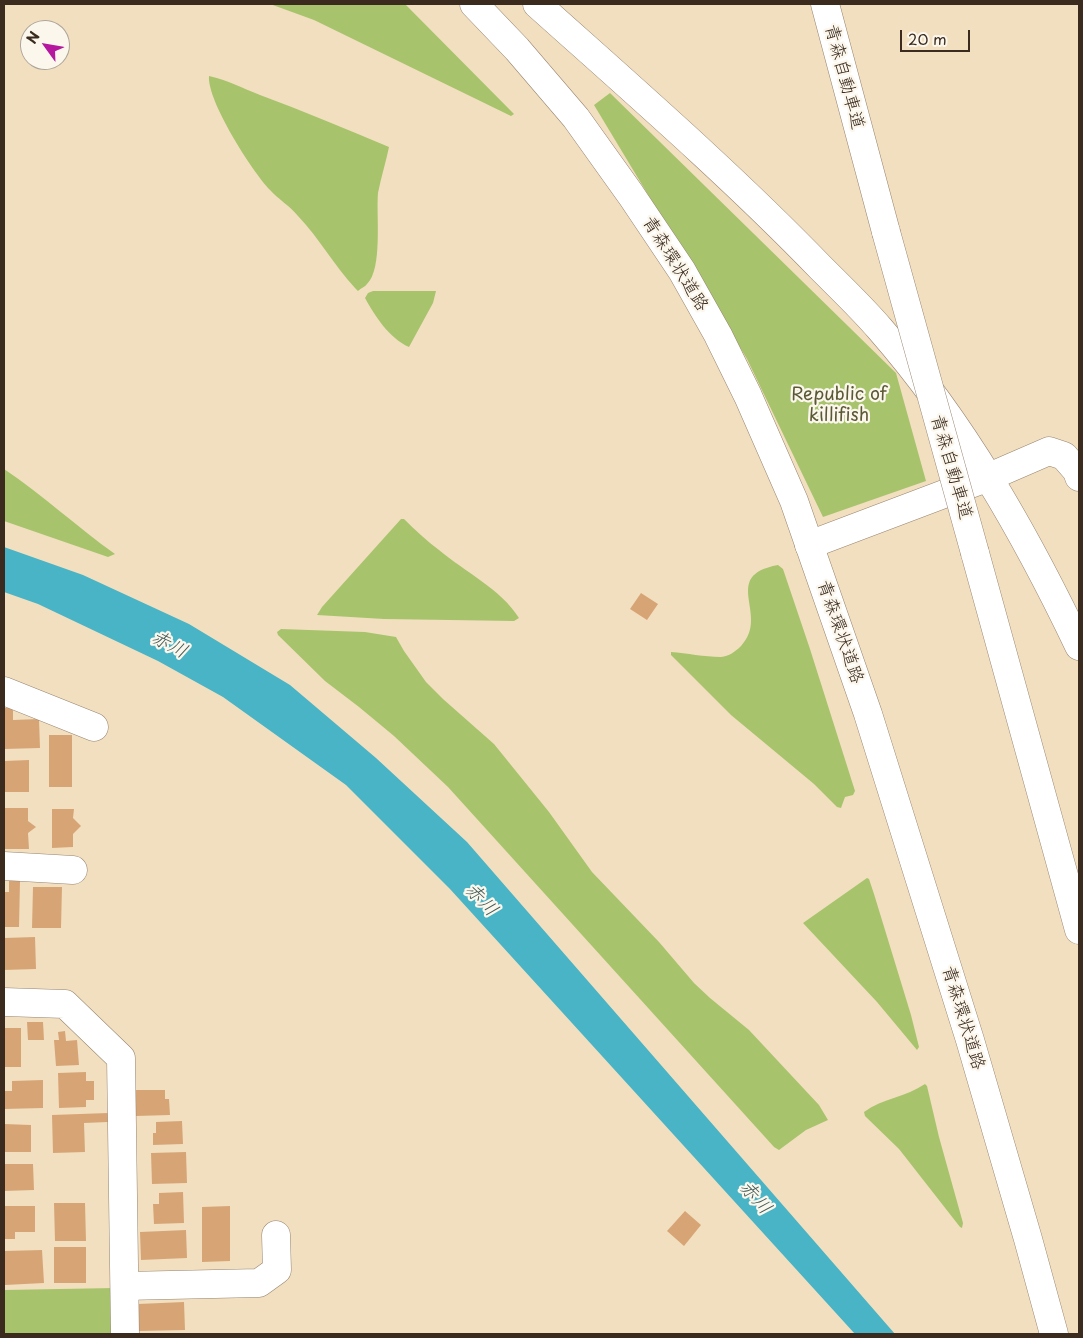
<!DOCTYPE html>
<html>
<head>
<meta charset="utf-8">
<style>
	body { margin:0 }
	#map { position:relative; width:1083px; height:1338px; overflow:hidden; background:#f2dfc0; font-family:"Playpen Sans",sans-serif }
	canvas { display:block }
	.frame { position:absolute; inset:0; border:5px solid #3b2a1e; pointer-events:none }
	.north { position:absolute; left:20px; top:20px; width:50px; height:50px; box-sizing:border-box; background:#fbf7ec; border:1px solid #aea59a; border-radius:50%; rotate:302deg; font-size:14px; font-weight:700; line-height:20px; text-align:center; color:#3b2a1e }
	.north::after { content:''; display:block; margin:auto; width:18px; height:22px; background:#b5179e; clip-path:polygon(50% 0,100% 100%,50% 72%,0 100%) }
	.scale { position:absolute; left:900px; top:30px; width:70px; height:22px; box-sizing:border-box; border:2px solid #3b2a1e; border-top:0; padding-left:6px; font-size:15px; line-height:18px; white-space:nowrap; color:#3b2a1e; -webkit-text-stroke:4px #fbf7ec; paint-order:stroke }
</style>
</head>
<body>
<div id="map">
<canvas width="1083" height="1338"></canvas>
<div class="frame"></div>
<div class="north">N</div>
<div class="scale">20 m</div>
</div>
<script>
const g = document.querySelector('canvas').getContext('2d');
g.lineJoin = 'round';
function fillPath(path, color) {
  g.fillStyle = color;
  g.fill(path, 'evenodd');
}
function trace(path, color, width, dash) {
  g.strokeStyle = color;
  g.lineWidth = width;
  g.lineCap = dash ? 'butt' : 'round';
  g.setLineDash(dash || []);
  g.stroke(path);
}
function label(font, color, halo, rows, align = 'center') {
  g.font = font + ' "Playpen Sans","Klee One",sans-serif';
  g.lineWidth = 4.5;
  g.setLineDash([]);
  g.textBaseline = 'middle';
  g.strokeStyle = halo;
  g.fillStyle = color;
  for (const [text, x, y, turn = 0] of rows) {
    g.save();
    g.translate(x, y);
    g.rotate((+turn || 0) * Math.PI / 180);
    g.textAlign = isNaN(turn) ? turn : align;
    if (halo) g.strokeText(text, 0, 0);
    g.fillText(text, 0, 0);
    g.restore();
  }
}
const green = new Path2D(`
	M 270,4 L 405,4 L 514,114 L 511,116 L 314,20 Z
	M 209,76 C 228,80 242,88 260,95 C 303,111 346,129 389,147 C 386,162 381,177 378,193 C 376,214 383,269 367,284 C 365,287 361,288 358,291 L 355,288 C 334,265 319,238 298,216 C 290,206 278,199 270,190 C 252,171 207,101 209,76 Z
	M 610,93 L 896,373 L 926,481 L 823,517 L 747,359 L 594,105 Z
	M 373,291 L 436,291 L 433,303 L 409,347 C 389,338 375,316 365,298 L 368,293 Z
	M 4,469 C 43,495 77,527 115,554 L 108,557 L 4,521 Z
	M 401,519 L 404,519 C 415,530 427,541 439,550 C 465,572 501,589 519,618 L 514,621 L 384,619 L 317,615 L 322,607 Z
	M 778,565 L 783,569 L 810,649 L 855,791 L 853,795 L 845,797 L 841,808 L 837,807 L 814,784 L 731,715 L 671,655 L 671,652 C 687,653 704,657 721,657 C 729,656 735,652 741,646 C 771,615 719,576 778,565 Z
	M 281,629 L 365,632 L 396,637 L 404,651 L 426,682 L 443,699 L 494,744 L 549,812 L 592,872 L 659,942 L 694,983 L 710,998 L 749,1030 L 819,1105 L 828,1120 L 806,1130 L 779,1150 L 774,1147 L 448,787 L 394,736 L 359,707 L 325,681 L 278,635 L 277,632 Z
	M 867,878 L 869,879 L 874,894 L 911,1015 L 919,1047 L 917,1050 L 877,1002 L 803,923 Z
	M 925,1084 L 927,1086 L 939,1137 L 963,1223 L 962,1228 L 960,1227 L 899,1149 L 865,1116 L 864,1112 C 883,1098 906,1097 925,1084 Z
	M 115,1288 L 114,1334 L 4,1334 L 4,1290 Z`);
const water = new Path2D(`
	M 4,547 L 83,575 L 189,624 L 290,685 L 376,758 L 467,842 L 895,1334 L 855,1334 L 450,889 L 346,785 L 223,697 L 158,661 L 38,604 L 4,592 Z`);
const building = new Path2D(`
	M 641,593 L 658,604 L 647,620 L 630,609 Z
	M 13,707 L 13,720 L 39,719 L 40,748 L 4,749 L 4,708 Z
	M 49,735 L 72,735 L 72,787 L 49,787 Z
	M 29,760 L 29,792 L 4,792 L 4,761 Z
	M 4,808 L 28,808 L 28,821 L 36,827 L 28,833 L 29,849 L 4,849 Z
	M 52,809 L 74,809 L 73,818 L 81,826 L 73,834 L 73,847 L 52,848 Z
	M 9,881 L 20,881 L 19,927 L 4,927 L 4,892 L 9,892 Z
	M 33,887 L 62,887 L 61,928 L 32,928 Z
	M 35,937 L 36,969 L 4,970 L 4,938 Z
	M 27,1022 L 43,1022 L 44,1040 L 28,1040 Z
	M 4,1028 L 21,1028 L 21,1067 L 4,1067 Z
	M 65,1031 L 66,1041 L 77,1040 L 79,1065 L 56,1066 L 54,1040 L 59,1040 L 58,1032 Z
	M 86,1072 L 86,1081 L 94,1081 L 94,1100 L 86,1100 L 86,1107 L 59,1108 L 58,1073 Z
	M 43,1080 L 43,1108 L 4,1109 L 4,1091 L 12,1091 L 12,1081 Z
	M 135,1090 L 165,1090 L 165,1099 L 169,1099 L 170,1115 L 136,1116 Z
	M 108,1113 L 108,1122 L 84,1123 L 85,1152 L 53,1153 L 52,1115 Z
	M 182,1121 L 183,1144 L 153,1145 L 153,1133 L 156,1133 L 156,1122 Z
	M 4,1124 L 31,1125 L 31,1152 L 4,1152 Z
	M 186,1152 L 187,1183 L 152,1184 L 151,1153 Z
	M 4,1164 L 33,1164 L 34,1190 L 4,1191 Z
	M 183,1192 L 184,1223 L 154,1224 L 153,1204 L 159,1204 L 159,1193 Z
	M 54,1203 L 85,1203 L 86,1241 L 55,1241 Z
	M 4,1206 L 35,1206 L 35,1232 L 15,1232 L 15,1239 L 4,1239 Z
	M 230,1206 L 230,1261 L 202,1262 L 202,1207 Z
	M 685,1211 L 701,1225 L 684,1246 L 667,1231 Z
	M 186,1230 L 187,1258 L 141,1260 L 140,1232 Z
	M 54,1247 L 86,1247 L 86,1283 L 54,1283 Z
	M 42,1250 L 44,1283 L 5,1285 L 4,1251 Z
	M 184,1302 L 185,1330 L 139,1331 L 138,1304 Z`);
const minor = new Path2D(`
	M 809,545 L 989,477 L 1049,451 L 1064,456 L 1077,471 L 1079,477
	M 4,691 L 94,727
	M 4,866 L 73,870
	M 4,1002 L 65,1004 L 121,1058 L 125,1334
	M 125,1286 L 259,1283 L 277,1270 L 276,1235`);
const highway = new Path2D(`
	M 474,4 L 517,49 L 576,118 L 631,195 L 682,271 L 718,335 L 748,396 L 794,501 L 868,714 L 970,1040 L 1028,1239 L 1054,1334
	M 537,4 C 633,90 731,175 821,268 C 841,288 862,308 880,329 C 963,424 1025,533 1079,646
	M 825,4 L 886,232
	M 975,553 L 1079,930`);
const highwayBridge = new Path2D(`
	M 886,232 L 975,553`);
const streetNames = [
	["青森自動車道",844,77,75],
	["青森環状道路",675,264,58],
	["青森自動車道",951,467,74],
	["青森環状道路",840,632,71],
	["青森環状道路",963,1018,73]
];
const parkNames = [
	["Republic of",839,395],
	["killifish",839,416]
];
const waterNames = [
	["赤川",169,645,28],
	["赤川",481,900,46],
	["赤川",755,1198,48]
];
fillPath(green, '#a7c46c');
fillPath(water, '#48b4c5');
fillPath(building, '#d7a575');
trace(minor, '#96846f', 29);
trace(highway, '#96846f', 29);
trace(minor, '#fff', 28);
trace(highway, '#fff', 28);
trace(highwayBridge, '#96846f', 29, []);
trace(highwayBridge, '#fff', 28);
label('18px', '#3b2a1e', '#fbf7ec', streetNames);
label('18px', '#5b5835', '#fbf7ec', parkNames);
label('italic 19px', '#405a58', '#fbf7ec', waterNames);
</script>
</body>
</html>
